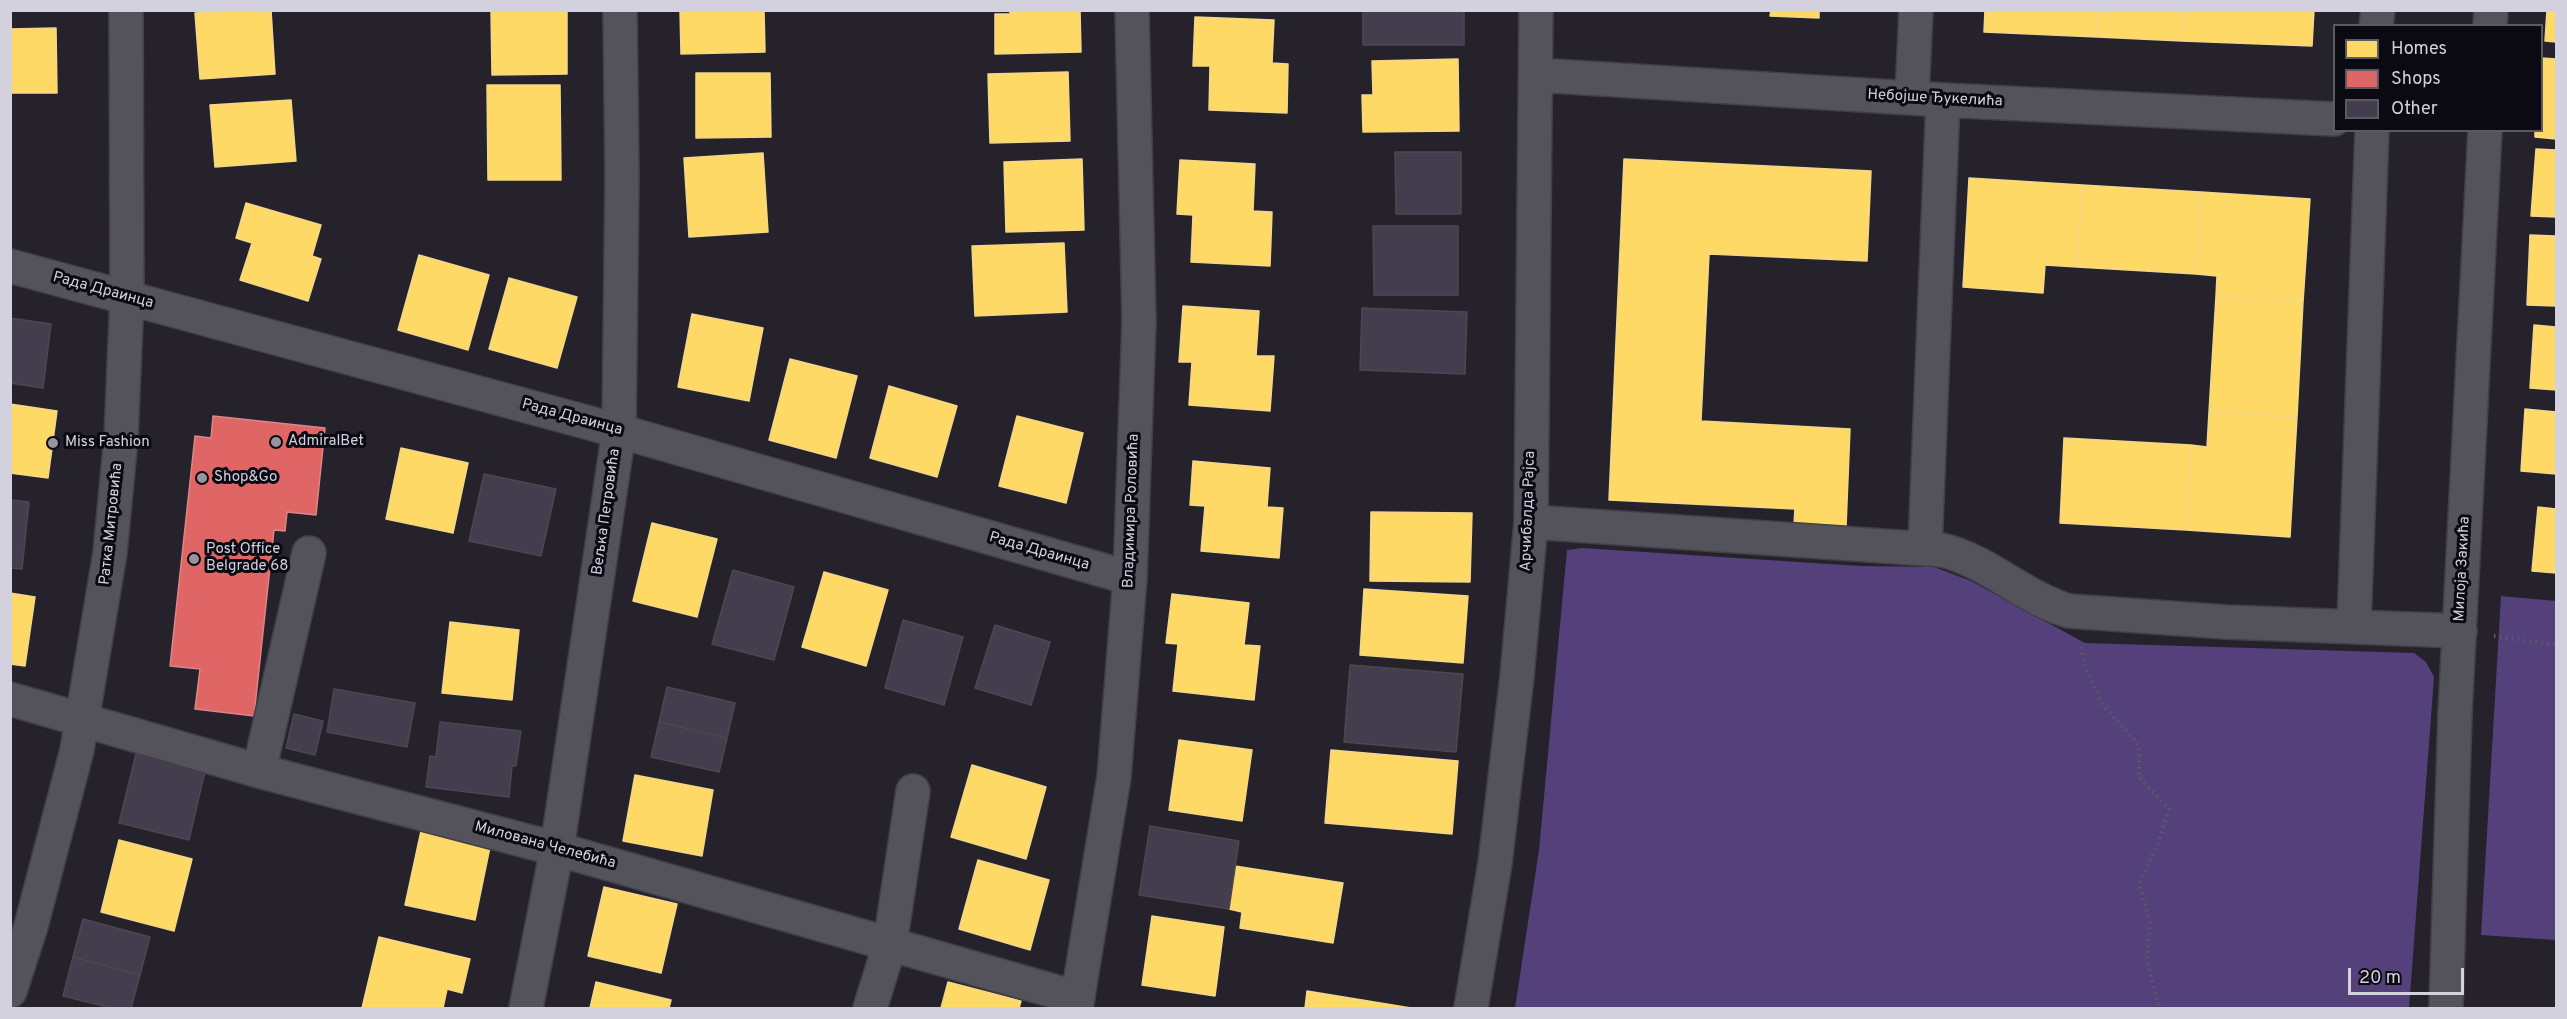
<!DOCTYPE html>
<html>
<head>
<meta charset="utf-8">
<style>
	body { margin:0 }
	#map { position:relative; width:2567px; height:1019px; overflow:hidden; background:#25222c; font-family:Overpass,sans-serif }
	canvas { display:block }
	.frame { position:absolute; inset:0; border:12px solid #d4d1de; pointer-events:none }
	.legend { position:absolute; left:2333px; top:24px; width:210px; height:108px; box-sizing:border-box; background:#0b0912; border:2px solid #5b5964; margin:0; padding:8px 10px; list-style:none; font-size:18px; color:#d4d1de }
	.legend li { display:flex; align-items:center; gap:12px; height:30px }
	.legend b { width:30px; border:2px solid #5b5964 }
	.scale { position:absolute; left:2348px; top:968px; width:116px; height:27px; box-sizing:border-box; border:3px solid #d4d1de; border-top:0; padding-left:8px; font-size:18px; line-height:21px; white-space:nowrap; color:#d4d1de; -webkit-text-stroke:4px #0b0912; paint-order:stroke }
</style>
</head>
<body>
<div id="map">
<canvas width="2567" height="1019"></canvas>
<div class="frame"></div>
<ul class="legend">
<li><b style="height:16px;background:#ffd966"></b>Homes</li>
<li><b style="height:16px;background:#e06666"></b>Shops</li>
<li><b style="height:16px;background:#433d4e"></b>Other</li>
</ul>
<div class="scale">20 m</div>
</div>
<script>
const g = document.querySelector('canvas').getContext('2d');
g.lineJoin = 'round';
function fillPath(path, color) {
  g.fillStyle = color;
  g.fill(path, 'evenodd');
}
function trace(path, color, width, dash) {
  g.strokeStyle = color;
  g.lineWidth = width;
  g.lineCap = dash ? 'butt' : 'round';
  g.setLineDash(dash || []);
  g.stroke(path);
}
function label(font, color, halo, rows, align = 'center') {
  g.font = font + ' Overpass,sans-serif';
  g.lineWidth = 6;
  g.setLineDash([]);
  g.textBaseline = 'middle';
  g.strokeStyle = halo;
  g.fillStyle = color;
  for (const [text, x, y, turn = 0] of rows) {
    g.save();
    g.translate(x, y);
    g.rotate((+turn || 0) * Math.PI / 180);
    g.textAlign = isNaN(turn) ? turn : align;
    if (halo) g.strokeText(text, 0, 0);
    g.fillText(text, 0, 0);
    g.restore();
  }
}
const forest = new Path2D(`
	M 1582,548 L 1860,566 L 1934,567 L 1971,581 L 2085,643 L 2414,653 L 2426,662 L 2434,677 L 2409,1008 L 1515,1008 L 1539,850 L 1567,550 Z
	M 2501,596 L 2556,601 L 2556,940 L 2481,935 Z`);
const homes = new Path2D(`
	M 234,10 L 271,10 L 275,74 L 200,79 L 195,13 Z
	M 491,10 L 567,10 L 567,74 L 492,75 Z
	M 680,10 L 764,10 L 765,52 L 681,54 Z
	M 1010,10 L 1080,10 L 1081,52 L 995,54 L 995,14 L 1010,14 Z
	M 1771,10 L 1819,10 L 1819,18 L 1770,16 Z
	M 1985,10 L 2098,10 L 2097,37 L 1984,32 Z
	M 2098,10 L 2183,10 L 2182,41 L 2097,37 Z
	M 2183,10 L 2314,10 L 2312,46 L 2182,41 Z
	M 2547,10 L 2556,10 L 2556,42 L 2545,41 Z
	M 1195,17 L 1274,20 L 1272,63 L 1288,64 L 1287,113 L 1209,110 L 1210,66 L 1193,66 Z
	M 56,28 L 57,93 L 10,93 L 10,29 Z
	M 2542,58 L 2556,59 L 2556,139 L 2535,137 L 2535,130 L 2542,130 Z
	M 1458,59 L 1459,131 L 1363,132 L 1362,95 L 1373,95 L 1372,61 Z
	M 1068,72 L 1070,141 L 990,143 L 988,74 Z
	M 696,73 L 770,73 L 771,137 L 696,138 Z
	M 487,85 L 560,85 L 561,180 L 488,180 Z
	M 291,100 L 296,161 L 215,167 L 210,105 Z
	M 2536,149 L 2556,150 L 2556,217 L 2531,216 Z
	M 763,153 L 768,232 L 689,237 L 684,158 Z
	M 1082,159 L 1084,230 L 1006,232 L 1004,162 Z
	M 1624,159 L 1871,171 L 1867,261 L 1709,254 L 1701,421 L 1850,429 L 1846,527 L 1794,524 L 1795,509 L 1609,500 Z
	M 1180,160 L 1255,164 L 1253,211 L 1272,212 L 1270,266 L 1191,262 L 1193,215 L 1177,214 Z
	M 1969,178 L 2082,185 L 2077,267 L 2045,265 L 2043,293 L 1963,287 Z
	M 2082,185 L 2201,192 L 2196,274 L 2077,267 Z
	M 2201,192 L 2310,199 L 2303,302 L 2216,296 L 2217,276 L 2196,274 Z
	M 246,203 L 321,225 L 312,256 L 321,259 L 308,301 L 240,280 L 252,243 L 236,238 Z
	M 2530,235 L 2556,236 L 2556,306 L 2527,305 Z
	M 1064,243 L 1067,312 L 975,316 L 972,246 Z
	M 419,255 L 489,275 L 468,350 L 398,330 Z
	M 509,278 L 577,297 L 557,368 L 489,349 Z
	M 2216,296 L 2303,302 L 2297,417 L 2209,412 Z
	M 1183,306 L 1259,311 L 1256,356 L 1274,356 L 1270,411 L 1189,405 L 1192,362 L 1179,362 Z
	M 692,314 L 763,328 L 749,401 L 678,387 Z
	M 2534,325 L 2556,327 L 2556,390 L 2530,388 Z
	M 790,359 L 857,376 L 836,458 L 769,440 Z
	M 889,386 L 957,406 L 937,477 L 870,458 Z
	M 10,404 L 57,411 L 48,478 L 10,473 Z
	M 2525,409 L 2556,412 L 2556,474 L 2521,471 Z
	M 2209,412 L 2297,417 L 2290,537 L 2186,530 L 2191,445 L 2207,447 Z
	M 1017,416 L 1083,433 L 1066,503 L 999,486 Z
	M 2064,438 L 2191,445 L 2186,530 L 2060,523 Z
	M 401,448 L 468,463 L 453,533 L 386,519 Z
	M 1193,461 L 1270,468 L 1267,507 L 1283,508 L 1279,558 L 1201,551 L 1205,506 L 1190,505 Z
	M 2538,507 L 2556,509 L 2556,573 L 2532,571 Z
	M 1371,512 L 1472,513 L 1470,582 L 1370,581 Z
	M 652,523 L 717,539 L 697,617 L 633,601 Z
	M 824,572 L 888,590 L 866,666 L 802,647 Z
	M 1364,589 L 1468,596 L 1463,663 L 1360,655 Z
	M 10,593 L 35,597 L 25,666 L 10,664 Z
	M 1172,594 L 1249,603 L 1244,645 L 1260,646 L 1254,700 L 1173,691 L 1178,644 L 1166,643 Z
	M 450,622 L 519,630 L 512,700 L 442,693 Z
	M 1179,740 L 1252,750 L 1242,821 L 1169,810 Z
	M 1331,750 L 1458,761 L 1452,834 L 1325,823 Z
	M 972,765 L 1046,787 L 1026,859 L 951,837 Z
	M 635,775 L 713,790 L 702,856 L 623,841 Z
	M 421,831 L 490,847 L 475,920 L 405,905 Z
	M 119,840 L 192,859 L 174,931 L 101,912 Z
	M 978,860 L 1049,880 L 1030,950 L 959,929 Z
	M 1235,866 L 1343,883 L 1333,943 L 1240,928 L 1242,912 L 1229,909 Z
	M 604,887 L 677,904 L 661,973 L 588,956 Z
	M 1152,916 L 1224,927 L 1215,996 L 1142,985 Z
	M 379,937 L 470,959 L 462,993 L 447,989 L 443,1008 L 362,1008 Z
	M 596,982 L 671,1000 L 669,1008 L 590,1008 Z
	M 948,982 L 1021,1001 L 1019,1008 L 941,1008 Z
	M 1307,991 L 1411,1008 L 1305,1008 Z`);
const shops = new Path2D(`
	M 213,416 L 325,428 L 316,515 L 287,512 L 285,531 L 274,530 L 254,716 L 195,709 L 200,669 L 170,666 L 195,436 L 211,438 Z`);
const building = new Path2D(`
	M 1363,10 L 1464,10 L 1464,45 L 1363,45 Z
	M 1395,152 L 1461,152 L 1461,214 L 1396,214 Z
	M 1373,226 L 1458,226 L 1458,295 L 1374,295 Z
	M 1362,308 L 1467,312 L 1465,374 L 1360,370 Z
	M 10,318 L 51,324 L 43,388 L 10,383 Z
	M 484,474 L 556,489 L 541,556 L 469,541 Z
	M 10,500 L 29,502 L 22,569 L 10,568 Z
	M 733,570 L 794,587 L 774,660 L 712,644 Z
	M 903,620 L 963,637 L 944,705 L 885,688 Z
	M 995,625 L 1050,642 L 1031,705 L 975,688 Z
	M 1350,665 L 1463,674 L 1456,752 L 1344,742 Z
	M 667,687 L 735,703 L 727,738 L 659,722 Z
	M 334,689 L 415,703 L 407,747 L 327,732 Z
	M 294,714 L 323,721 L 315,755 L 286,748 Z
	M 440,722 L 521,731 L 516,766 L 512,766 L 509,797 L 426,787 L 430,756 L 436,757 Z
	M 659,722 L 727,738 L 719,772 L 651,757 Z
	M 136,754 L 205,771 L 189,840 L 119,823 Z
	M 1150,826 L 1239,841 L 1229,909 L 1139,895 Z
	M 83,919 L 150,937 L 140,975 L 73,957 Z
	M 73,957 L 140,975 L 131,1008 L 111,1008 L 63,996 Z`);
const path = new Path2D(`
	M 2494,636 L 2556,645
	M 2081,647 L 2085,667 L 2102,704 L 2139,745 L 2139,777 L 2169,809 L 2158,843 L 2139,884 L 2150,922 L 2147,960 L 2159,1008`);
const minor = new Path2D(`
	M 2376,26 L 2378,10
	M 2490,26 L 2491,10
	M 1536,75 L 1943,100 L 2334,119
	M 1912,97 L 1916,10
	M 10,266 L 619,431 L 1130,578
	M 1531,522 L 1942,550 C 1988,561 2024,598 2069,611 L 2226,622 L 2460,631
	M 1925,548 L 1943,100
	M 2354,625 L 2372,130
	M 10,699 L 259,771 L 557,849 L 1078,998
	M 259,771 L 309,553
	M 10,991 L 31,926 L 77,750 L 110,553 L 121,438 L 127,297 L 126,10
	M 526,1008 L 557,849 L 619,431 L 622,177 L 620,10
	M 870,1008 L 890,944 L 913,791
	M 1076,1008 L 1114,777 L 1130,578 L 1139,321 L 1132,10
	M 1471,1008 L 1495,863 L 1517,676 L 1531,522 L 1536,10
	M 2446,1008 L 2455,713 L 2485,130`);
const markers = [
	[276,442,6,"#9794a0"],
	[53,443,6,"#9794a0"],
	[202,478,6,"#9794a0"],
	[194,559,6,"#9794a0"]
];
const streetNames = [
	["Небојше Ђукелића",1935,99,3],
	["Рада Драинца",103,291,15],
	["Рада Драинца",572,418,15],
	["Владимира Роловића",1132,511,-88],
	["Арчибалда Рајса",1529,511,-88],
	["Вељка Петровића",607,512,-82],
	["Ратка Митровића",112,524,-84],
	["Рада Драинца",1039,552,16],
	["Милоја Закића",2463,569,-87],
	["Милована Челебића",545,846,15]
];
const poiNames = [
	["AdmiralBet",288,442],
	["Miss Fashion",65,443],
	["Shop&Go",214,478],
	["Post Office",206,550],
	["Belgrade 68",206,567]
];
fillPath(forest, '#54417c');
fillPath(homes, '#ffd966');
trace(homes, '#f2d78a', 1.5);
fillPath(shops, '#e06666');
trace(shops, '#dc868a', 1.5);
fillPath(building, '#433d4e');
trace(building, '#4a4851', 1.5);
trace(minor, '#413f48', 36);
trace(path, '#5d5b63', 4, [1.5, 4.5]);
trace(minor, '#54525a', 33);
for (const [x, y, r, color] of markers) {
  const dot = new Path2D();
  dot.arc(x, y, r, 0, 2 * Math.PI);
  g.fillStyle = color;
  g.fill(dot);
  trace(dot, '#0b0912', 2);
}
label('15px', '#d4d1de', '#0b0912', streetNames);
label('15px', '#d4d1de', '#0b0912', poiNames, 'left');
</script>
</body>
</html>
